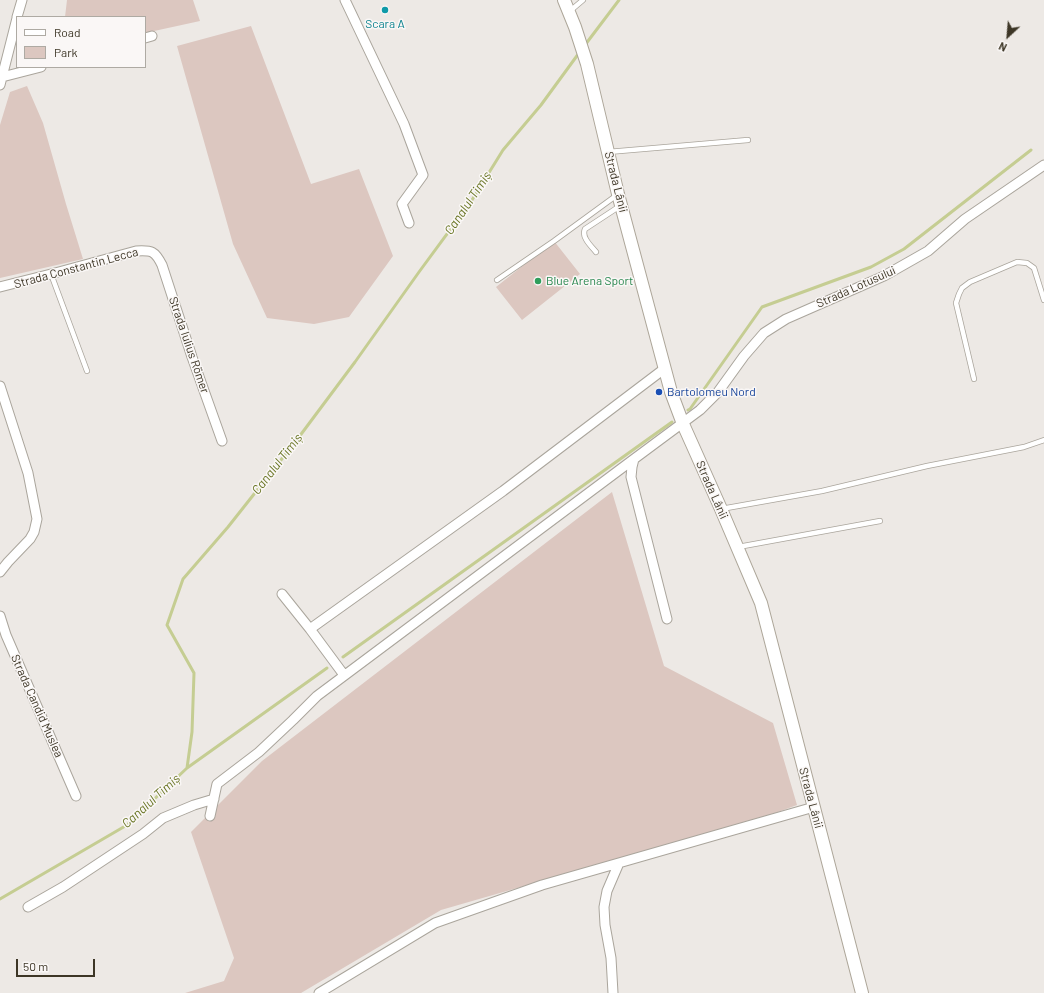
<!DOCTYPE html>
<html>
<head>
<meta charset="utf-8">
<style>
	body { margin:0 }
	#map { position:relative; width:1044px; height:993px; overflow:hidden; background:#ede9e5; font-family:Barlow,sans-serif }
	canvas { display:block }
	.legend { position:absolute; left:16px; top:16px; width:130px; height:52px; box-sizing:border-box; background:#faf7f6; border:1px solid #aeaaa3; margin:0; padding:5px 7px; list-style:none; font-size:12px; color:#3d3626 }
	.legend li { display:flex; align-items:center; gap:8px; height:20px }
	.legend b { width:20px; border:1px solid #aeaaa3 }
	.north { position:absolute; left:988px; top:16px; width:40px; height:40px; -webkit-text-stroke:3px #faf7f6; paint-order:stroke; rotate:206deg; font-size:11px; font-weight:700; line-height:16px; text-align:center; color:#3d3626 }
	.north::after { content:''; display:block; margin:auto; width:14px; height:18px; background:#3d3626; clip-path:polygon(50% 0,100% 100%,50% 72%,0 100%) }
	.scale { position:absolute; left:16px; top:959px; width:79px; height:18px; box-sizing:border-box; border:2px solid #3d3626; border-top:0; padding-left:5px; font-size:12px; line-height:14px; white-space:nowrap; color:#3d3626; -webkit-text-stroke:3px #faf7f6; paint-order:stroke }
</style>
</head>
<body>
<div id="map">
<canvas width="1044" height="993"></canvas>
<ul class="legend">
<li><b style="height:5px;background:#fff"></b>Road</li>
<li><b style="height:11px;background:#dcc7c0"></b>Park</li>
</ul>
<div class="north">N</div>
<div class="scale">50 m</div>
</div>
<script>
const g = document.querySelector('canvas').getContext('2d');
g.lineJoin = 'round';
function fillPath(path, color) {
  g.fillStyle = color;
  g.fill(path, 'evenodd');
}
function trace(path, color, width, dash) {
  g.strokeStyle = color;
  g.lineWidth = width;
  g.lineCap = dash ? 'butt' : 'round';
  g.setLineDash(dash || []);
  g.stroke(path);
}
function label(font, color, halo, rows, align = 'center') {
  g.font = font + ' Barlow,sans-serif';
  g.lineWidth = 3;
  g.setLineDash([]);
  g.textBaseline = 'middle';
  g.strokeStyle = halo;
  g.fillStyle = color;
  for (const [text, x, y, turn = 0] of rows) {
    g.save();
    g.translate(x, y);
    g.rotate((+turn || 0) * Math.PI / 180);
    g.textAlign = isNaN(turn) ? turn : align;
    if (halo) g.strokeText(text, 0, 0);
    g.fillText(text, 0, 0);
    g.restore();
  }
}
const green = new Path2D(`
	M 67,0 L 193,0 L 200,21 L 145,33 L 145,17 L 65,17 Z
	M 251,26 L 311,184 L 359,169 L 393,256 L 349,317 L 314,324 L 267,318 L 233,244 L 177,46 Z
	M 27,86 L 43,123 L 66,204 L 83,259 L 0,278 L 0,125 L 10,92 Z
	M 554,241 L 580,274 L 522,320 L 496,287 Z
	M 612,492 L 664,666 L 773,723 L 797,805 L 770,815 L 441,910 L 301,993 L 185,993 L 224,981 L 234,958 L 191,832 L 262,761 Z`);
const stream = new Path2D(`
	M 585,45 L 619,0
	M 688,410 L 690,409 L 762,307 L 871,267 L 904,249 L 1031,150
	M 343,657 L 672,422
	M 187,768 L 327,668
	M 0,899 L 127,825 L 187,768 L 192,732 L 194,673 L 167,625 L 183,579 L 228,527 L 296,441 L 355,362 L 419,272 L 472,200 L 503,150 L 541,105 L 579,53`);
const service = new Path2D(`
	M 570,11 L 583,0
	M 608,152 L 748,140
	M 596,252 C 591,246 581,237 585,229 L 620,206
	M 51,274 L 87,371
	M 497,280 L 554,241 L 617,195
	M 974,379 L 956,303 L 959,294 L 962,288 L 970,282 L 1017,262 L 1027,263 L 1034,268 L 1044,300
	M 721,509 L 822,491 L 927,466 L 1024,447 L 1044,440
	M 738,547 L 880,521`);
const minor = new Path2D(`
	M 345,0 L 404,124 L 423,175 L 402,204 L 409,223
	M 17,17 L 22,0
	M 145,38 L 152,36
	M 2,77 L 41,67
	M 0,85 L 17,18
	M 0,287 L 55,273 L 136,251 C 152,250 155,251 162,265 L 192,357 L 222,441
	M 0,386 L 28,473 L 37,519 L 34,532 L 30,539 L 8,562 L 0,572
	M 282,594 L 310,629 L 344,675
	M 0,616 L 6,635 L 76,796
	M 667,619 L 631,477 L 632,467 L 634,459 L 700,410 L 718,392 L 744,356 L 764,333 L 786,319 L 884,276 L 928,251 L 965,219 L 1044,165
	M 310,629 L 503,491 L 664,369
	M 210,816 L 217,784 L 259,752 L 293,720 L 317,696 L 634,459
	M 28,907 L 63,887 L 143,834 L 163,818 L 194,805 L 214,799
	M 319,993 L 435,923 L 542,885 L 814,807
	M 613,993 L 611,958 L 605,925 L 604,907 L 607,891 L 619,863`);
const secondary = new Path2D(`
	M 564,0 L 575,27 L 587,64 L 618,194 L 671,392 L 683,424 L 721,509 L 761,603 L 862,993`);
const markers = [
	[385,10,4,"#0f9aa8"],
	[538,281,4,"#2e9e5b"],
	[659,392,4,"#1a4fb4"]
];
const cultureNames = [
	["Scara A",385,24]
];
const streetNames = [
	["Strada Lânii",616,182,76],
	["Strada Constantin Lecca",76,268,-15],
	["Strada Lotusului",856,287,-24],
	["Strada Iulius Römer",189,345,71],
	["Strada Lânii",712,490,66],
	["Strada Candid Muslea",37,706,66],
	["Strada Lânii",811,798,75]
];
const leisureNames = [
	["Blue Arena Sport",546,281]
];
const transitNames = [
	["Bartolomeu Nord",667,392]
];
const waterNames = [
	["Canalul Timiș",468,203,-56],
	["Canalul Timiș",277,464,-52],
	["Canalul Timiș",151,801,-42]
];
fillPath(green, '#dcc7c0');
trace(stream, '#c5cd92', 3);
trace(service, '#aaa59c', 6);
trace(minor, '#aaa59c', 11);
trace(secondary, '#ada699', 14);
trace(service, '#fff', 4.5);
trace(minor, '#fff', 9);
trace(secondary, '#fff', 12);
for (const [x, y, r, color] of markers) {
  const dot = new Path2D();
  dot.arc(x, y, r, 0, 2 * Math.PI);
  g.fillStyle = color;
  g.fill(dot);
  trace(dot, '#faf7f6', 1.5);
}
label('12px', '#0d838f', '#faf7f6', cultureNames);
label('12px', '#3d3626', '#faf7f6', streetNames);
label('12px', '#27864d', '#faf7f6', leisureNames, 'left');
label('12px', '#164399', '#faf7f6', transitNames, 'left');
label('italic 13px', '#697524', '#faf7f6', waterNames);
</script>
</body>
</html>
